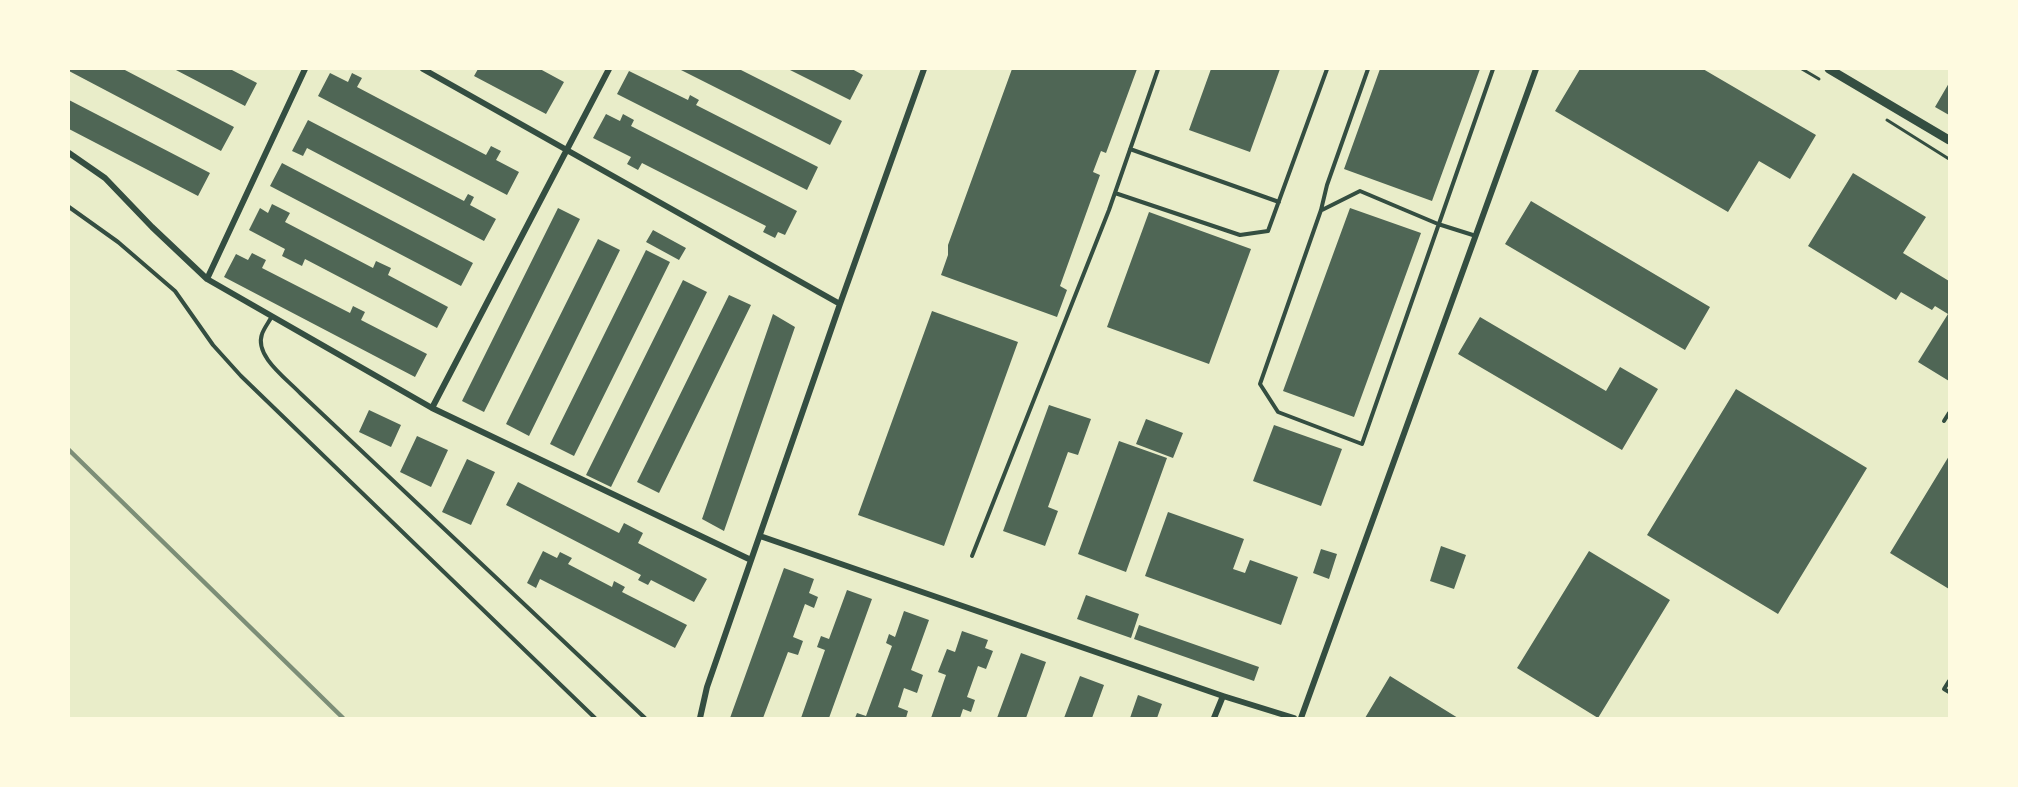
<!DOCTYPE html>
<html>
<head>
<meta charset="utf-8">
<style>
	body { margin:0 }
	#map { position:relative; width:2018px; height:787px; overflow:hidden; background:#e9edc9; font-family:"Alegreya Sans",sans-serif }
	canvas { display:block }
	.frame { position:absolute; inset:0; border:70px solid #fefae0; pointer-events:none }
</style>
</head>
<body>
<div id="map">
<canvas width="2018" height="787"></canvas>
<div class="frame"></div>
</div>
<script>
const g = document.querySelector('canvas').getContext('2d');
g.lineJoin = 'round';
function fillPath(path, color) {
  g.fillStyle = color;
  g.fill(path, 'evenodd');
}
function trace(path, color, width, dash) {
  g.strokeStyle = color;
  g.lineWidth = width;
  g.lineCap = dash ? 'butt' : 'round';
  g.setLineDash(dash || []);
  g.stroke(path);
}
const building = new Path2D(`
	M 69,69 L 123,69 L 234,127 L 221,151 L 69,71 Z
	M 174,69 L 230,69 L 257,83 L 245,106 Z
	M 478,69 L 540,69 L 564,82 L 546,114 L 474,76 Z
	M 679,69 L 739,69 L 842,121 L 830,145 Z
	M 788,69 L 852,69 L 863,75 L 850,100 Z
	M 1012,69 L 1137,69 L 1106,153 L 1101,151 L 1093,172 L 1100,175 L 1060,286 L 1067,290 L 1057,317 L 941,275 L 948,255 L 948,245 Z
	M 1211,69 L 1280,69 L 1250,152 L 1189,130 Z
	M 1380,69 L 1480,69 L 1432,201 L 1344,169 Z
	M 1580,69 L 1703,69 L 1816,135 L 1790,179 L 1759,161 L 1728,212 L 1555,111 Z
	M 629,71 L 688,100 L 690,95 L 699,100 L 696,105 L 818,167 L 807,190 L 617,94 Z
	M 330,73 L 348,82 L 352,73 L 362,78 L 357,87 L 486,155 L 491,146 L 501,151 L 496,160 L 519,172 L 507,195 L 318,96 Z
	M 1949,83 L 1949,115 L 1935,107 Z
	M 69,100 L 210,173 L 198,196 L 69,129 Z
	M 606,114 L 620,121 L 623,114 L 634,120 L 631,126 L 797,211 L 785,235 L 778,232 L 775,238 L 763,232 L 766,226 L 642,163 L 638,170 L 627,164 L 631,157 L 593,138 Z
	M 308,120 L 464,201 L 468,194 L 474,197 L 470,205 L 496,219 L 484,241 L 307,148 L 303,156 L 292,151 Z
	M 282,163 L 473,263 L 461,286 L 270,186 Z
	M 1853,173 L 1926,217 L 1903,253 L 1949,281 L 1949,381 L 1918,362 L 1948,314 L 1935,306 L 1932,310 L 1901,292 L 1896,300 L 1808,246 Z
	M 1531,201 L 1710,307 L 1685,350 L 1505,244 Z
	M 272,204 L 290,213 L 285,222 L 373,268 L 376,261 L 391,268 L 388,275 L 448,307 L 437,328 L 305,259 L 302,266 L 282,256 L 285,249 L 249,230 L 260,208 L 268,213 Z
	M 558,208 L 580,219 L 484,412 L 462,401 Z
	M 1350,208 L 1421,233 L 1354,417 L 1283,391 Z
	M 1149,212 L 1251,249 L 1209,364 L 1107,327 Z
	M 653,230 L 686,248 L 679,260 L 646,242 Z
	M 598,239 L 620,250 L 529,436 L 506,424 Z
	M 646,250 L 670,262 L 574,456 L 550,444 Z
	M 252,253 L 266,260 L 262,268 L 350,313 L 353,306 L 365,312 L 361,320 L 427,354 L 415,377 L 224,277 L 236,254 L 248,260 Z
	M 683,280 L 707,292 L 611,487 L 586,475 Z
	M 729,295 L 751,305 L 659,493 L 637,482 Z
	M 932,311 L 1018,342 L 944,546 L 858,515 Z
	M 773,314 L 795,327 L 724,531 L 702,519 Z
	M 1480,317 L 1606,391 L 1620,367 L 1658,389 L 1622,450 L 1458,354 Z
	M 1736,389 L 1867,468 L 1778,614 L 1647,535 Z
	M 1049,405 L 1091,419 L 1078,455 L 1068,452 L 1048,507 L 1058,511 L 1045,546 L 1003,531 Z
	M 369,410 L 401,425 L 391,447 L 359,432 Z
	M 1146,419 L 1183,433 L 1173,458 L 1136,444 Z
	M 1274,425 L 1342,449 L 1321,506 L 1253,481 Z
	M 417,436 L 448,450 L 431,487 L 400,472 Z
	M 1119,441 L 1167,458 L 1126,572 L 1078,554 Z
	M 1949,456 L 1949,589 L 1890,553 Z
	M 467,459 L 495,472 L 471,525 L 442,512 Z
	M 518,482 L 619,533 L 624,523 L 643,533 L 638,543 L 707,579 L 694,602 L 651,580 L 648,585 L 638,580 L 641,575 L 506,505 Z
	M 1168,512 L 1244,539 L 1233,569 L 1245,573 L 1250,560 L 1298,577 L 1281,625 L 1145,576 Z
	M 1441,546 L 1466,555 L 1454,589 L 1430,581 Z
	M 1321,549 L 1337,554 L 1329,579 L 1313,573 Z
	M 543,551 L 557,558 L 560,552 L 572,558 L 568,564 L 612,587 L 614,581 L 625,587 L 622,592 L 687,625 L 675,648 L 540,579 L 536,588 L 527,583 Z
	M 1589,551 L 1670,600 L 1598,718 L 1517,668 Z
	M 784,568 L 814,579 L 809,593 L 818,597 L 814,608 L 805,604 L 793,637 L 803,641 L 798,655 L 788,652 L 763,718 L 730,718 Z
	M 847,590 L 872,599 L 829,718 L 801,718 L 825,650 L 817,647 L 821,636 L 829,639 Z
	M 1086,595 L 1139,614 L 1131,638 L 1077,619 Z
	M 904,611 L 929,620 L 911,670 L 923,675 L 917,693 L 904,688 L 898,707 L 908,711 L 906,718 L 855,718 L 857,713 L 866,716 L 892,646 L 886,643 L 889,634 L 895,637 Z
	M 1139,625 L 1259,667 L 1254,681 L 1134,639 Z
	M 962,631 L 988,640 L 985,648 L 993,651 L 986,669 L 978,666 L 967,697 L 975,700 L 971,712 L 963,709 L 960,718 L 931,718 L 946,675 L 938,672 L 947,649 L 955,652 Z
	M 1021,653 L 1046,662 L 1026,718 L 997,718 Z
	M 1080,676 L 1104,685 L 1092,718 L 1064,718 Z
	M 1390,676 L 1458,718 L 1365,718 Z
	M 1138,695 L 1162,704 L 1157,718 L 1130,718 Z`);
const path = new Path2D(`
	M 1802,69 L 1819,79
	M 1887,120 L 1949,159`);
const service = new Path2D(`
	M 1368,69 L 1327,185 L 1321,210 L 1260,384 L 1278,412 L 1362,444 L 1493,69
	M 1130,149 L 1279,202
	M 1115,193 L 1240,235 L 1268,231 L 1327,69
	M 69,207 L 118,242 L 175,291 L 213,345 L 241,376 L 595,718
	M 1322,210 L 1360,191 L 1438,224 L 1476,236
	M 272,316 C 269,322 264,328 262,334 C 254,356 287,379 300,393 L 645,718
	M 1944,421 L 1949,413
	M 972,556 L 1109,210 L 1158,69
	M 1949,681 L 1944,689 L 1949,692`);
const minor = new Path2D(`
	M 423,69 L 840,304
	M 69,153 L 105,178 L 152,227 L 207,279 L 432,408 L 751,560
	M 207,279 L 305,69
	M 432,408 L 609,69
	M 760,536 L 1223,696 L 1294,718
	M 700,718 L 707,687 L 840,304 L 924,69
	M 1214,718 L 1223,696
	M 1301,718 L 1536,69`);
const tertiary = new Path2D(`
	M 1829,69 L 1949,140`);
const rail = new Path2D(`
	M 69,450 L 343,718`);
fillPath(building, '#4f6655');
trace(path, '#344e41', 3);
trace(service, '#344e41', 4);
trace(minor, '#344e41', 6);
trace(tertiary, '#344e41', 9);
trace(rail, '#7c8e77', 4.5);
</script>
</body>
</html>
